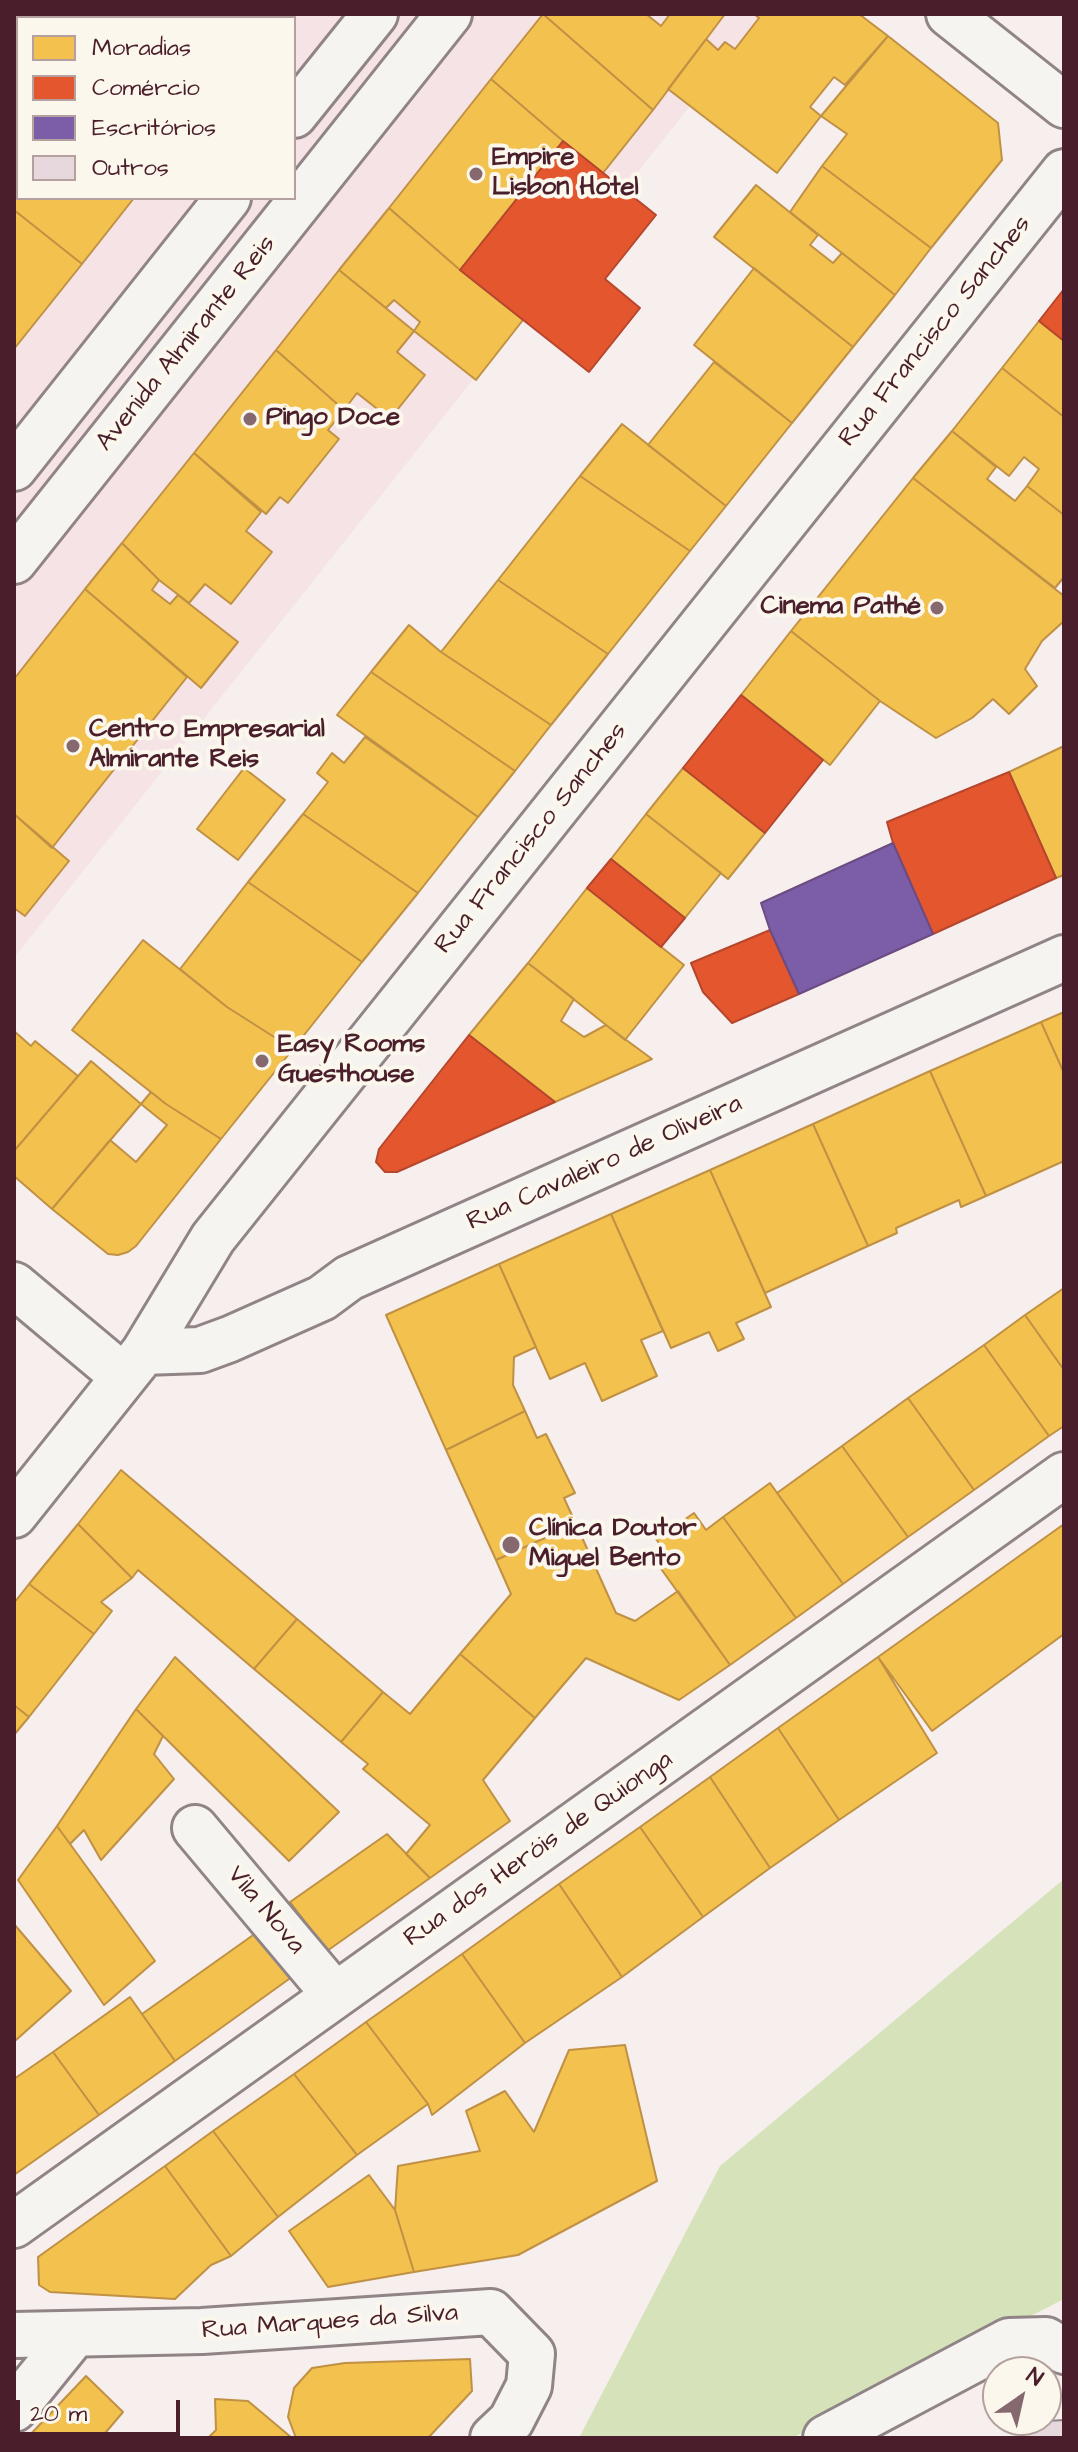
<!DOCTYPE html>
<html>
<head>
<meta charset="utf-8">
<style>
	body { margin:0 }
	#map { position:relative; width:1078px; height:2452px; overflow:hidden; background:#f6efed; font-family:"Architects Daughter",sans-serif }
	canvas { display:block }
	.frame { position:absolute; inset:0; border:16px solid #4a1f2b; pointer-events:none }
	.legend { position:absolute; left:16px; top:16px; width:280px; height:184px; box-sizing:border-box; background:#fbf7ec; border:2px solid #b4a19f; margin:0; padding:10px 14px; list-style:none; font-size:24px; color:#4a1f2b }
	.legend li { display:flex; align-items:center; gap:16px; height:40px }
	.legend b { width:40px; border:2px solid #b4a19f }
	.north { position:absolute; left:982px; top:2356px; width:80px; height:80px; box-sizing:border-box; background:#fbf7ec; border:2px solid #b4a19f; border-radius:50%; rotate:34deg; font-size:22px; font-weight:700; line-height:32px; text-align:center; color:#4a1f2b }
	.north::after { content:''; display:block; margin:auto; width:28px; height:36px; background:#86686f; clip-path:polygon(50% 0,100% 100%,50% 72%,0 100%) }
	.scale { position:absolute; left:16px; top:2400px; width:164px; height:36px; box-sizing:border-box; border:4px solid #4a1f2b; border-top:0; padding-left:10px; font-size:24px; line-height:28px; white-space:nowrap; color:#4a1f2b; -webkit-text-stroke:6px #fbf7ec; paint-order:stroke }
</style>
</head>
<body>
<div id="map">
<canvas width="1078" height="2452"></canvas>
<div class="frame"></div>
<ul class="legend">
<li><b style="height:22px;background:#f2c14e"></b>Moradias</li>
<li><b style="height:22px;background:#e4572e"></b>Comércio</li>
<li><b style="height:22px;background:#7b5ea7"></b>Escritórios</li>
<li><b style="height:22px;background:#e7d8de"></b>Outros</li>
</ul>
<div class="north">N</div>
<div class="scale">20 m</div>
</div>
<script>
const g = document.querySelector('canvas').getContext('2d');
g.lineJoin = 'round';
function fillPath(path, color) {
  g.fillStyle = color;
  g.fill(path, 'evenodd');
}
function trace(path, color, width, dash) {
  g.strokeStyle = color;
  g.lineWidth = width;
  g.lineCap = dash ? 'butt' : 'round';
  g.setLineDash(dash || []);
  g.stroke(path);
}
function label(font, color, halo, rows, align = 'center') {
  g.font = font + ' "Architects Daughter",sans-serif';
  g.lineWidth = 8;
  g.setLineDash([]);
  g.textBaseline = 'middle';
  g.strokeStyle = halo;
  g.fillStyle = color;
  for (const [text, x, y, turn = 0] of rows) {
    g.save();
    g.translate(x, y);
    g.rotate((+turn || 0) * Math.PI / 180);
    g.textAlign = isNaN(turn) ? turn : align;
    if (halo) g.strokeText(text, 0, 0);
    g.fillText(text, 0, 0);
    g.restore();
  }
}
const built = new Path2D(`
	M 14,14 L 763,14 L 14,958 ZM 18,18 L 294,18 L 294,198 L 18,198 Z`);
const green = new Path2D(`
	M 1064,1879 L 1064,2299 L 792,2438 L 579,2438 L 720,2166 Z`);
const homes = new Path2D(`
	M 131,14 L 280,14 L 277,18 L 136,18 Z
	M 543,14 L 646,14 L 661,26 L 670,14 L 725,14 L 653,110 Z
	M 543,14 L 653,110 L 603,173 L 563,141 L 491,79 Z
	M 754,14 L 859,14 L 888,36 L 845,85 L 834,77 L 810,107 L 821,116 L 777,173 L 668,89 L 706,39 L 718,50 L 725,42 L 735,49 L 759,18 Z
	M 888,36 L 998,123 L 1002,160 L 931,248 L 822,166 L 847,134 L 821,116 Z
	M 491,79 L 563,141 L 460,270 L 389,208 Z
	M 18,111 L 18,198 L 134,198 L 82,264 L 14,210 L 14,116 Z
	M 822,166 L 931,248 L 895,295 L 790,212 Z
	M 756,185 L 818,235 L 810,245 L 833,263 L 842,253 L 895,295 L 853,347 L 714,237 Z
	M 389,208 L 460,270 L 523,320 L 476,380 L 414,331 L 420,322 L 394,300 L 386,308 L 339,270 Z
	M 14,210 L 82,264 L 14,349 Z
	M 754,268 L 853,347 L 792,423 L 694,345 Z
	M 339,270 L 414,331 L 397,352 L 425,375 L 390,419 L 357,393 L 344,410 L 276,350 Z
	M 1039,321 L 1064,341 L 1064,417 L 1002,368 Z
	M 276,350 L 344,410 L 328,430 L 339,439 L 288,503 L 280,497 L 266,514 L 194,453 Z
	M 714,362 L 792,423 L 726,506 L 648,445 Z
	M 1002,368 L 1064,417 L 1064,515 L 1027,486 L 1039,469 L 1024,457 L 1009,476 L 952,431 Z
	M 622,424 L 726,506 L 690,551 L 580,476 Z
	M 952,431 L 996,467 L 987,479 L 1015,501 L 1027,486 L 1064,515 L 1064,577 L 1055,588 L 913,478 Z
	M 194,453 L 261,512 L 246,531 L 272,552 L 231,604 L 205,584 L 189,603 L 159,580 L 122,543 Z
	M 580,476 L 690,551 L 608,654 L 498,580 Z
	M 913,478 L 1064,596 L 1064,621 L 1042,641 L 1025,669 L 1037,686 L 1009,714 L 993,699 L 972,718 L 936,738 L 880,701 L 791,631 Z
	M 122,543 L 159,580 L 152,590 L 170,604 L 178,595 L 238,642 L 201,688 L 85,589 Z
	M 498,580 L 608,654 L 551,725 L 441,652 Z
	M 85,589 L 187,677 L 52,848 L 14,814 L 14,679 Z
	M 409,625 L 441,652 L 551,725 L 515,771 L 371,672 Z
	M 791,631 L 880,701 L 830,765 L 741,695 Z
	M 371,672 L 515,771 L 478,817 L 337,715 Z
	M 365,737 L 478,817 L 418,893 L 303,814 L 328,782 L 317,773 L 332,753 L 344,763 Z
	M 1064,746 L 1064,875 L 1056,878 L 1009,772 Z
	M 244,768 L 285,800 L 238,860 L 197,829 Z
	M 683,768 L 765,833 L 728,879 L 646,814 Z
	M 14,814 L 69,861 L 25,916 L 14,908 Z
	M 303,814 L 418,893 L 362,962 L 248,882 Z
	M 646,814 L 721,873 L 685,918 L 611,859 Z
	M 248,882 L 362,962 L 293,1049 L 227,1007 L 180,969 Z
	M 587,888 L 684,965 L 625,1040 L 528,963 Z
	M 143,940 L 227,1007 L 293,1049 L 221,1139 L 166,1104 L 72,1030 Z
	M 528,963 L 574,999 L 561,1021 L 584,1037 L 606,1025 L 652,1059 L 555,1102 L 469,1035 Z
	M 1064,1012 L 1064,1073 L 1041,1022 Z
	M 1041,1022 L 1064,1073 L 1064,1161 L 986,1196 L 930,1071 Z
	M 14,1031 L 31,1046 L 35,1041 L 78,1076 L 14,1151 Z
	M 91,1061 L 141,1104 L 52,1209 L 14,1176 L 14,1151 Z
	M 930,1071 L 986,1196 L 961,1207 L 959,1200 L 896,1228 L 897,1233 L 868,1246 L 813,1124 Z
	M 151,1092 L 166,1104 L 221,1139 L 136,1246 L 128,1252 L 118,1255 L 108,1254 L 52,1209 L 110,1140 L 136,1162 L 167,1125 L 141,1104 Z
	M 813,1124 L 868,1246 L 765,1293 L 710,1170 Z
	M 710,1170 L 771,1307 L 736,1323 L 744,1339 L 718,1351 L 709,1332 L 671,1348 L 611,1214 Z
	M 611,1214 L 663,1331 L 641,1340 L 657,1376 L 602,1401 L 585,1363 L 550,1379 L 499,1264 Z
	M 499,1264 L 536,1347 L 514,1357 L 513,1385 L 525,1411 L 446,1450 L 386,1315 Z
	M 1064,1288 L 1064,1370 L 1025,1315 Z
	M 1025,1315 L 1064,1370 L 1064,1426 L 1049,1436 L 984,1345 Z
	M 984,1345 L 1049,1436 L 974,1490 L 908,1398 Z
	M 908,1398 L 974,1490 L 908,1537 L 842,1446 Z
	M 525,1411 L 537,1438 L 546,1434 L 575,1493 L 564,1498 L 576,1524 L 496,1560 L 446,1450 Z
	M 842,1446 L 908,1537 L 843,1584 L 777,1493 Z
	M 121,1470 L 297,1619 L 254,1669 L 138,1570 L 132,1578 L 78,1524 Z
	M 770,1483 L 843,1584 L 796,1618 L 723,1517 Z
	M 694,1513 L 706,1530 L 723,1517 L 796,1618 L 730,1665 L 659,1566 L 670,1558 L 656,1539 Z
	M 78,1524 L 132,1578 L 101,1602 L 112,1611 L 94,1634 L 29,1584 Z
	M 576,1524 L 616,1613 L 635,1621 L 678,1591 L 730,1665 L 679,1700 L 586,1658 L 535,1718 L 460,1654 L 511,1594 L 496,1560 Z
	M 1064,1524 L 1064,1634 L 932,1731 L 878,1657 Z
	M 29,1584 L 94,1634 L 29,1717 L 14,1705 L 14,1603 Z
	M 297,1619 L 383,1692 L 341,1742 L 254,1669 Z
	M 460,1654 L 535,1718 L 483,1780 L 510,1821 L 430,1878 L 406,1854 L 430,1825 L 363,1769 L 368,1764 L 341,1742 L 383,1692 L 410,1714 Z
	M 175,1657 L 339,1812 L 289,1861 L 136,1709 Z
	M 878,1657 L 937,1753 L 839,1820 L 778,1728 Z
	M 14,1705 L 29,1717 L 14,1735 Z
	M 136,1709 L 163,1736 L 154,1754 L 174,1779 L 101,1860 L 84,1830 L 70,1844 L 57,1826 Z
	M 778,1728 L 839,1820 L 770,1868 L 710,1777 Z
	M 710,1777 L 770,1868 L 703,1917 L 640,1827 Z
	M 57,1826 L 155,1961 L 104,2005 L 18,1880 Z
	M 640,1827 L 703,1917 L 622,1977 L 559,1884 Z
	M 387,1834 L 430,1878 L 327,1951 L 290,1902 Z
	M 559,1884 L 622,1977 L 525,2043 L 462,1954 Z
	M 14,1924 L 71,1991 L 16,2040 L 14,2037 Z
	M 263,1928 L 296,1974 L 175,2061 L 142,2014 Z
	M 462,1954 L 525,2043 L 432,2115 L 428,2104 L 366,2022 Z
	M 130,1997 L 175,2061 L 99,2115 L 53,2052 Z
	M 366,2022 L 428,2104 L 357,2155 L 294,2074 Z
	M 625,2045 L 657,2181 L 518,2255 L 414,2272 L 395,2210 L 398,2166 L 480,2151 L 466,2111 L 505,2091 L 534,2132 L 569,2050 Z
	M 53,2052 L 99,2115 L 14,2175 L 14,2079 Z
	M 294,2074 L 357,2155 L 278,2217 L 213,2131 Z
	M 213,2131 L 278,2217 L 231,2256 L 165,2166 Z
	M 165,2166 L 231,2256 L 211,2265 L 175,2299 L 50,2292 L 39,2285 L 38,2257 Z
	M 369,2175 L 395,2210 L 414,2272 L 328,2287 L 289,2231 Z
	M 470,2359 L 472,2391 L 428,2438 L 296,2438 L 288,2417 L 294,2388 L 312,2368 L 345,2363 Z
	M 86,2376 L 123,2412 L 101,2438 L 27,2438 Z
	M 215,2399 L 248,2401 L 292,2438 L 208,2438 L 216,2430 Z`);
const shops = new Path2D(`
	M 563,141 L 656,215 L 605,279 L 640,308 L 589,372 L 460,270 Z
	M 1064,289 L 1064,341 L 1039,321 Z
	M 741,695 L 823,760 L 765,833 L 683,768 Z
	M 1009,772 L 1056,878 L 933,934 L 893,843 L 887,822 Z
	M 611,859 L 685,918 L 661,947 L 587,888 Z
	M 770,930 L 799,994 L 732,1023 L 703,992 L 691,963 Z
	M 469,1035 L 555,1102 L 397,1172 L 385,1172 L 376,1162 L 379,1149 Z`);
const offices = new Path2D(`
	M 893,843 L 933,934 L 799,994 L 770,930 L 761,903 Z`);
const building = new Path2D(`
	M 1064,2420 L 1064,2438 L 1021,2438 L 1028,2430 L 1047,2421 Z`);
const minor = new Path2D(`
	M 949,14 L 1064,105
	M 14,1285 L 124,1377
	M 144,1352 L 200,1350 L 230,1339 L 322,1298 L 349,1278 L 1064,958
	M 14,1515 L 144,1352 L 213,1238 L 1064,172
	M 195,1828 L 335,1995
	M 14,2225 L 1064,1475
	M 14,2335 L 202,2331 L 491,2312 L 532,2354 L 529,2386 L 511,2421 L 493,2438
	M 14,2409 L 74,2335
	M 826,2438 L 1009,2341 L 1046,2340 L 1064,2351`);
const primary = new Path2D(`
	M 294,115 L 375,14
	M 14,468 L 228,198
	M 14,561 L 449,14`);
const markers = [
	[476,174,8,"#86686f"],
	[250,419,8,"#86686f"],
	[937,608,8,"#86686f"],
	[73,746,8,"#86686f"],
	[262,1061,8,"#86686f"],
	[511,1545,10,"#86686f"]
];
const poiNames = [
	["Empire",492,159],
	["Lisbon Hotel",492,189],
	["Pingo Doce",266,419],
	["Cinema Pathé",921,608,"right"],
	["Centro Empresarial",89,731],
	["Almirante Reis",89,761],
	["Easy Rooms",278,1046],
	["Guesthouse",278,1076],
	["Clínica Doutor",529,1530],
	["Miguel Bento",529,1560]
];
const streetNames = [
	["Rua Francisco Sanches",936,332,-51],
	["Avenida Almirante Reis",187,344,-51],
	["Rua Francisco Sanches",532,839,-51],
	["Rua Cavaleiro de Oliveira",605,1164,-24],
	["Rua dos Heróis de Quionga",539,1850,-35],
	["Vila Nova",265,1911,50],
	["Rua Marques da Silva",330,2323,-4]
];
fillPath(built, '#f5e3e5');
fillPath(green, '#d6e3ba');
fillPath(homes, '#f2c14e');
trace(homes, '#c09044', 2);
fillPath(shops, '#e4572e');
trace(shops, '#b6462d', 2);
fillPath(offices, '#7b5ea7');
trace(offices, '#6c4b82', 2);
fillPath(building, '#e7d8de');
trace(building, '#908486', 2);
trace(minor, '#908486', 50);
trace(primary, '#908486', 50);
trace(minor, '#f6f4f0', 44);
trace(primary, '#f6f4f0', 44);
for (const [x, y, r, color] of markers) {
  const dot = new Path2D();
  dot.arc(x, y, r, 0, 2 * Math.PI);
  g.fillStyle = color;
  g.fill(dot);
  trace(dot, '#fbf7ec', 3);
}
label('bold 26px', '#4a1f2b', '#fbf7ec', poiNames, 'left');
label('26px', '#4a1f2b', '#fbf7ec', streetNames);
</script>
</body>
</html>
